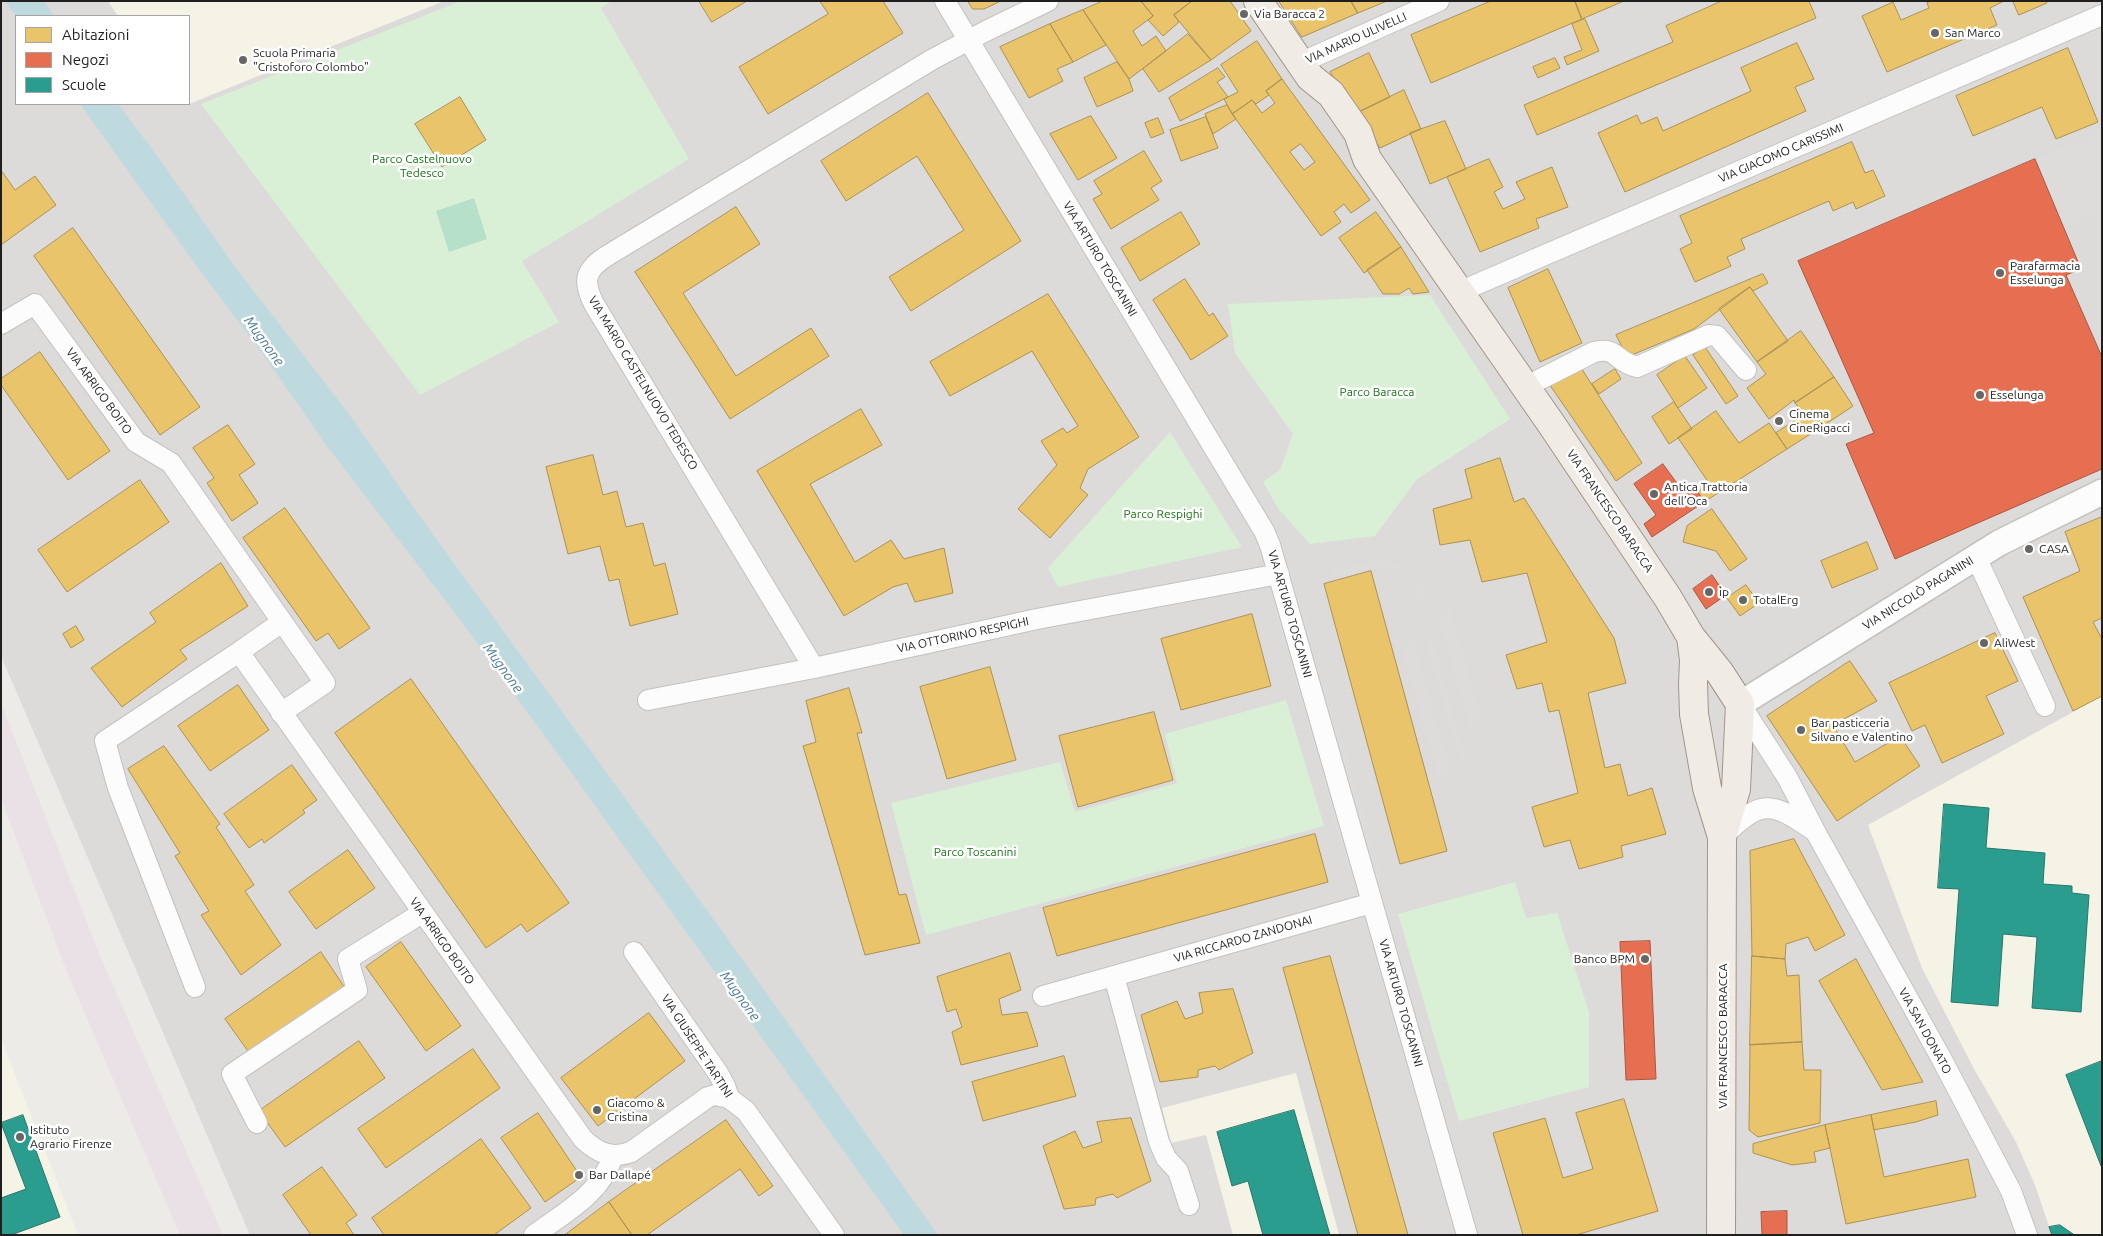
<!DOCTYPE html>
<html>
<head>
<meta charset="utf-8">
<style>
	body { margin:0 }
	#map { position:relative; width:2103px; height:1236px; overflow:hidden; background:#edebe8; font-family:Ubuntu,sans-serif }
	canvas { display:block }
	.frame { position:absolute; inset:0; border:2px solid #1f1f1f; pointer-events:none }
	.legend { position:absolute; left:15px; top:15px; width:175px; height:90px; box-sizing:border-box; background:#fff; border:1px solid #a5a5a5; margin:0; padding:6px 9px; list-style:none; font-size:15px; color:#1f1f1f }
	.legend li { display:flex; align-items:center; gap:10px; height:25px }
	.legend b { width:25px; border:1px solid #a5a5a5 }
</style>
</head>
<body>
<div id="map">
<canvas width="2103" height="1236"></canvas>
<div class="frame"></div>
<ul class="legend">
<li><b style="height:14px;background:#e9c46a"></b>Abitazioni</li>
<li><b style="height:14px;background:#e76f51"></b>Negozi</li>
<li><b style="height:14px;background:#2a9d8f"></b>Scuole</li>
</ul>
</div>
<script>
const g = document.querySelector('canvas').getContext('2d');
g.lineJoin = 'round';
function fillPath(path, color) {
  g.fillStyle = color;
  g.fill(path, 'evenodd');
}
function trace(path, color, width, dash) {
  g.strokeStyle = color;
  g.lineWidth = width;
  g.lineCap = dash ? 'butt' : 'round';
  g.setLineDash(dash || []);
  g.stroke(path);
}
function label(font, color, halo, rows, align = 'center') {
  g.font = font + ' Ubuntu,sans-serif';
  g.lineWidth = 5;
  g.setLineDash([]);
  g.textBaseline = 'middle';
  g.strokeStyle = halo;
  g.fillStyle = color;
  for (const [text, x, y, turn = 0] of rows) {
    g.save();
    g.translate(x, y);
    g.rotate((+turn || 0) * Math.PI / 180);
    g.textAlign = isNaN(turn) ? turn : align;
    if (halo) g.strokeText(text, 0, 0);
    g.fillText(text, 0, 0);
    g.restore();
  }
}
const residential = new Path2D(`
	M 1,1 L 2102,1 L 2102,1235 L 250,1235 L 1,656 ZM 16,16 L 189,16 L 189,104 L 16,104 Z`);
const industrial = new Path2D(`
	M 1,703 L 101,958 L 223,1235 L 180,1235 L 67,972 L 1,799 Z`);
const education = new Path2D(`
	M 112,1 L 444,1 L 189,104 L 189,16 L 118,16 L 109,3 Z
	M 2102,696 L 2102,1235 L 2052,1235 L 2035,1185 L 2016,1142 L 1973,1067 L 1922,968 L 1868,825 Z
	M 1,1039 L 78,1235 L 1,1235 Z
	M 1296,1073 L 1339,1235 L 1233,1235 L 1206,1135 L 1171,1143 L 1162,1108 Z`);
const park = new Path2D(`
	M 461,1 L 612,1 L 601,8 L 689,159 L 522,261 L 559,322 L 420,395 L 201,104 Z
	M 1430,295 L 1510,419 L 1417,479 L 1375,536 L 1310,544 L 1279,510 L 1263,482 L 1280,470 L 1293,434 L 1235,353 L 1228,304 Z
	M 1170,432 L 1242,547 L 1058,587 L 1048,568 Z
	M 1286,700 L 1324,826 L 926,935 L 891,803 L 1060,762 L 1075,812 L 1177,783 L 1165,734 Z
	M 1515,882 L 1526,918 L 1557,913 L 1589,1012 L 1589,1087 L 1459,1121 L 1398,914 Z`);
const pitch = new Path2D(`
	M 474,198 L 487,239 L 449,252 L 436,211 Z`);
const parking = new Path2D(`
	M 2102,131 L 2102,213 L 2064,230 L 2035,159 Z
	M 1371,561 L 1387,561 L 1402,565 L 1415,573 L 1423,588 L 1427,605 L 1420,607 L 1417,590 L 1410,578 L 1399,571 L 1385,567 L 1371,568 L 1333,576 L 1331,570 Z
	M 1279,600 L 1320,749 L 1314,751 L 1271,602 Z
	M 1303,600 L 1314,637 L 1308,638 L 1297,601 Z
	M 1449,604 L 1481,716 L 1471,730 L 1438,616 Z
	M 1412,636 L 1451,773 L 1441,787 L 1401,646 Z
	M 1432,637 L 1466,760 L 1460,763 L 1425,639 Z
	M 1333,706 L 1382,878 L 1375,881 L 1327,708 Z
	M 1328,776 L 1355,874 L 1348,876 L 1322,779 Z`);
const water = new Path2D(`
	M 5,1 L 44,1 L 54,16 L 16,16 Z
	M 80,104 L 118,104 L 161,161 L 235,267 L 349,414 L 426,525 L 727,938 L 938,1235 L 904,1235 L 586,793 L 464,625 L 327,446 L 263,354 L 198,268 Z`);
const homes = new Path2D(`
	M 699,1 L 747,1 L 712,22 Z
	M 820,1 L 883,1 L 903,33 L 768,114 L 739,67 L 828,14 Z
	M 968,1 L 1001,1 L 984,9 L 973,9 Z
	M 1103,1 L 1141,1 L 1153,16 L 1133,31 L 1142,46 L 1156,36 L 1166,51 L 1129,79 L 1083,10 Z
	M 1141,1 L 1192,1 L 1174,15 L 1179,22 L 1163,36 L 1148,20 L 1153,16 Z
	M 1192,1 L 1230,1 L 1251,31 L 1211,60 L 1174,15 Z
	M 1279,1 L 1351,1 L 1358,13 L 1302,37 Z
	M 1351,1 L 1387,1 L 1358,13 Z
	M 1491,1 L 1575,1 L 1582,19 L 1431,83 L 1411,35 Z
	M 1575,1 L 1624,1 L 1582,19 Z
	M 1722,1 L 1809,1 L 1816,18 L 1537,135 L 1524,105 L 1673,42 L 1666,26 Z
	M 1931,1 L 2004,1 L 1990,8 L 1997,25 L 1887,72 L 1862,16 L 1893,2 L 1901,20 L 1929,8 L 1927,3 Z
	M 2013,1 L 2046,1 L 2047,3 L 2019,15 Z
	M 1083,10 L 1106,45 L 1073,62 L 1050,24 Z
	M 1585,19 L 1599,51 L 1567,65 L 1564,57 L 1582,50 L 1572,24 Z
	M 1050,24 L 1073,62 L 1057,69 L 1063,81 L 1029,98 L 1000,47 Z
	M 1188,34 L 1211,60 L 1159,92 L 1143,69 Z
	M 1257,41 L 1282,79 L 1266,91 L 1269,95 L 1256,104 L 1252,100 L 1232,114 L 1224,99 L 1238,92 L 1221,65 Z
	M 1797,43 L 1814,79 L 1795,87 L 1806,111 L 1625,192 L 1598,133 L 1637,115 L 1641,124 L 1657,117 L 1663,131 L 1751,91 L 1741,68 Z
	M 2068,48 L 2098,122 L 2056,139 L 2042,107 L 1973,136 L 1956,96 Z
	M 1369,53 L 1390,97 L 1357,113 L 1330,72 Z
	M 1555,58 L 1560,68 L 1538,78 L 1533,67 Z
	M 1117,62 L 1129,79 L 1133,91 L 1097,107 L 1084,78 Z
	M 1218,68 L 1225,77 L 1217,82 L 1228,97 L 1180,121 L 1169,98 Z
	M 1282,79 L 1370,200 L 1351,213 L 1344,204 L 1334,212 L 1341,222 L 1321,236 L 1232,114 L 1252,100 L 1262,113 L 1275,103 L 1266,91 ZM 1301,144 L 1315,162 L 1304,170 L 1290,152 Z
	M 1404,90 L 1421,129 L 1380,148 L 1357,113 Z
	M 928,93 L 1021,241 L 911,311 L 889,277 L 964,230 L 917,156 L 846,201 L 821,161 Z
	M 460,97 L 486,140 L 442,167 L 415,124 Z
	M 1227,105 L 1236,119 L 1213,134 L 1205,114 Z
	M 1091,116 L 1117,158 L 1078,180 L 1050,134 Z
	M 1206,117 L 1218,148 L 1181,161 L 1170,130 Z
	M 1158,118 L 1164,133 L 1151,138 L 1145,123 Z
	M 1445,121 L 1466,169 L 1430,184 L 1410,133 Z
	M 1852,142 L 1865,173 L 1873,170 L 1885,196 L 1856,209 L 1853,202 L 1833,211 L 1829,201 L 1741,239 L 1745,249 L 1727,257 L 1731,266 L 1695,282 L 1680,249 L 1692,243 L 1680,216 Z
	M 1144,151 L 1162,181 L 1151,188 L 1159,200 L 1111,229 L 1093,199 L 1102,194 L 1094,181 Z
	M 1489,159 L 1503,187 L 1494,192 L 1503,209 L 1525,199 L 1516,182 L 1552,167 L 1568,207 L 1536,219 L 1539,228 L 1480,252 L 1447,177 Z
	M 1,170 L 15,190 L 35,176 L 56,205 L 1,245 Z
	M 736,207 L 760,244 L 683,293 L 736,376 L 811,328 L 829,356 L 730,419 L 635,272 Z
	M 1181,212 L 1200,244 L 1140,281 L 1121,248 Z
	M 1376,212 L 1401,247 L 1364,273 L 1339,238 Z
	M 73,228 L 200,407 L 160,435 L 34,256 Z
	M 1401,247 L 1429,292 L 1413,294 L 1409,288 L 1399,294 L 1383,294 L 1367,270 Z
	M 1548,269 L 1582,343 L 1540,362 L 1508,288 Z
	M 1763,274 L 1768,283 L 1753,291 L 1750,287 L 1694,329 L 1627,357 L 1616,335 Z
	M 1185,279 L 1209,316 L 1213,313 L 1228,336 L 1191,360 L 1153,300 Z
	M 1750,287 L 1788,341 L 1757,362 L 1719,309 Z
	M 1048,294 L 1139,437 L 1088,469 L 1080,488 L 1088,495 L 1050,538 L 1018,509 L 1057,465 L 1041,441 L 1063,428 L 1067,433 L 1078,426 L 1032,351 L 950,396 L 930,362 Z
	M 1801,331 L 1834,377 L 1795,403 L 1794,400 L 1769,419 L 1747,388 L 1766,374 L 1757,362 Z
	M 1705,347 L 1738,396 L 1726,404 L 1693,355 Z
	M 40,352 L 110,451 L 68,480 L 1,385 L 1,379 Z
	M 1685,356 L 1707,388 L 1678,408 L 1657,375 Z
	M 1578,363 L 1642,463 L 1616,481 L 1547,381 Z
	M 1615,369 L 1621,379 L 1599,394 L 1592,384 Z
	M 1834,377 L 1853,406 L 1823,426 L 1812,410 L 1804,415 L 1795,403 Z
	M 1674,402 L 1692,429 L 1669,444 L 1652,417 Z
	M 861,409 L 882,445 L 810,484 L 855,562 L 891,540 L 904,559 L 944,548 L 953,593 L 915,602 L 907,583 L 893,587 L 844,616 L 757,471 Z
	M 1812,410 L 1823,426 L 1787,449 L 1776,433 Z
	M 1716,411 L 1739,443 L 1769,423 L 1787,449 L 1704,502 L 1698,492 L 1709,483 L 1678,438 Z
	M 228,425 L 255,464 L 239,475 L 258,503 L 232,521 L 207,483 L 214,478 L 193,448 Z
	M 593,455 L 603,495 L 617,491 L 626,527 L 643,523 L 654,566 L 665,563 L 678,614 L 630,626 L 619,579 L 609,581 L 600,546 L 568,554 L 546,467 Z
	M 1500,458 L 1514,502 L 1524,498 L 1614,638 L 1626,683 L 1588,693 L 1605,768 L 1620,764 L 1628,796 L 1652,788 L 1666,834 L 1621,846 L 1623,857 L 1579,869 L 1570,840 L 1544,847 L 1532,807 L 1578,793 L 1559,710 L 1549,712 L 1542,683 L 1517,689 L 1506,655 L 1547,642 L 1527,573 L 1482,582 L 1470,540 L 1440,545 L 1433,509 L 1472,498 L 1465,470 Z
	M 140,480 L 169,522 L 67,592 L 38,550 Z
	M 285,508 L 370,628 L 339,649 L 328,633 L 316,641 L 243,538 Z
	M 1712,509 L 1747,559 L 1730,571 L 1716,551 L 1683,542 L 1687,526 Z
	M 2102,517 L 2102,618 L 2093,622 L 2102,639 L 2102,696 L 2073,711 L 2023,597 L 2080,571 L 2065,532 Z
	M 1867,542 L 1878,569 L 1832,588 L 1821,561 Z
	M 221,563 L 248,606 L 180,650 L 187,659 L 122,707 L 91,668 L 156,622 L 150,613 Z
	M 1371,571 L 1447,851 L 1400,864 L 1324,584 Z
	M 1746,585 L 1759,603 L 1740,616 L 1727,598 Z
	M 1252,614 L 1271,686 L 1181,710 L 1161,639 Z
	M 76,626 L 84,640 L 71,648 L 63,634 Z
	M 1995,633 L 2018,681 L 1986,696 L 2004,734 L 1942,763 L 1925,725 L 1912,731 L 1889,683 Z
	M 1850,661 L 1877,701 L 1833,725 L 1855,762 L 1900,736 L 1920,766 L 1837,821 L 1767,716 Z
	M 990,667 L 1016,760 L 947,779 L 920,687 Z
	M 411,679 L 569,903 L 527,932 L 521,924 L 486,948 L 335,733 Z
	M 238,685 L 269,730 L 210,771 L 178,726 Z
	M 849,688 L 862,733 L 857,733 L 899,895 L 906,894 L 920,943 L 865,955 L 803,746 L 816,742 L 806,701 Z
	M 1154,712 L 1173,780 L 1078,807 L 1059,736 Z
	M 164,746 L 220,824 L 216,827 L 254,885 L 245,891 L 281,945 L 241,975 L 201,915 L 209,911 L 175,856 L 180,853 L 128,769 Z
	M 292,765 L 317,800 L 303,810 L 305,813 L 264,843 L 262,839 L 249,848 L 224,814 Z
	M 1315,834 L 1328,882 L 1057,956 L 1043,908 Z
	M 1794,839 L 1845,935 L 1815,951 L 1808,937 L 1786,944 L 1785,959 L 1752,956 L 1750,851 Z
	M 348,850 L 375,888 L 316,929 L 289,892 Z
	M 401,942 L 461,1026 L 426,1051 L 366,967 Z
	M 321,952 L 345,988 L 250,1054 L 225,1019 Z
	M 1010,953 L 1021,990 L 999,999 L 1002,1015 L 1027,1012 L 1038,1046 L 961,1065 L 952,1032 L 962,1027 L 956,1009 L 947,1012 L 937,977 Z
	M 1330,956 L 1408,1235 L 1358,1235 L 1283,968 Z
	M 1752,956 L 1785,959 L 1787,976 L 1799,975 L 1802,1042 L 1750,1045 Z
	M 1856,959 L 1923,1082 L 1882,1090 L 1819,981 Z
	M 1233,989 L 1253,1053 L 1219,1070 L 1215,1066 L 1198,1070 L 1198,1077 L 1160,1082 L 1141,1015 L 1177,1001 L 1185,1019 L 1203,1013 L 1199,993 Z
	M 649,1013 L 685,1061 L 598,1126 L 561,1078 Z
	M 359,1041 L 385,1078 L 285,1147 L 259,1111 Z
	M 1802,1042 L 1804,1070 L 1821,1070 L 1820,1123 L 1758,1137 L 1749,1130 L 1750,1045 Z
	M 473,1049 L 500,1088 L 386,1168 L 358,1129 Z
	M 1064,1056 L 1076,1096 L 983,1121 L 972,1082 Z
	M 1624,1099 L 1658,1211 L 1576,1235 L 1523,1235 L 1493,1133 L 1545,1118 L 1563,1178 L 1593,1169 L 1576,1113 Z
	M 1936,1101 L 1938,1115 L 1916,1122 L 1874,1130 L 1871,1115 Z
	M 538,1113 L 581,1177 L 545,1202 L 501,1138 Z
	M 1871,1115 L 1884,1177 L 1968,1159 L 1976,1197 L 1846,1224 L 1825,1125 Z
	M 1131,1118 L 1151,1181 L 1117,1198 L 1113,1194 L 1096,1198 L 1095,1205 L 1064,1209 L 1043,1146 L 1075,1131 L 1083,1148 L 1102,1142 L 1097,1122 Z
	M 726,1120 L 773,1186 L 759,1196 L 740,1169 L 647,1235 L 632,1235 L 609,1202 Z
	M 1825,1125 L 1830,1148 L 1814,1152 L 1816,1162 L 1792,1165 L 1753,1153 L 1753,1144 Z
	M 481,1139 L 531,1208 L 494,1235 L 384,1235 L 372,1218 Z
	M 322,1167 L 357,1215 L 346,1223 L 354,1235 L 311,1235 L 283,1195 Z
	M 609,1202 L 632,1235 L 565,1235 Z`);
const shops = new Path2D(`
	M 2035,159 L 2081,269 L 2066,275 L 2102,357 L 2102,469 L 1895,559 L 1846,444 L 1874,433 L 1798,261 Z
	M 1663,464 L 1684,493 L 1694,486 L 1704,502 L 1652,537 L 1644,524 L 1656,515 L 1634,484 Z
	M 1712,575 L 1726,595 L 1706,609 L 1693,589 Z
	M 1650,941 L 1656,1079 L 1626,1080 L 1620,942 Z
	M 1787,1211 L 1787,1235 L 1762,1235 L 1761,1212 Z`);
const schools = new Path2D(`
	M 1944,804 L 1989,808 L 1986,848 L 2045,853 L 2043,884 L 2072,886 L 2072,893 L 2089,895 L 2081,1012 L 2032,1008 L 2037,937 L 2003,934 L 1998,1006 L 1951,1002 L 1959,889 L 1938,888 Z
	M 2102,1061 L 2102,1166 L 2101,1166 L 2066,1075 Z
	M 1294,1110 L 1330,1235 L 1263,1235 L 1248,1181 L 1232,1186 L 1217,1132 Z
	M 23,1115 L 60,1217 L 11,1235 L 1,1235 L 1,1198 L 26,1189 L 1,1123 Z
	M 2060,1225 L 2073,1234 L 2052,1235 L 2049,1227 Z`);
const minor = new Path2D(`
	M 945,1 L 1264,531 L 1270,545 L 1467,1235
	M 1300,63 L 1439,1
	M 1459,292 L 2102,15
	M 1,324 L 35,304 L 136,442 L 171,463 L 325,683 L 281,713
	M 1525,387 L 1594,352 C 1617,346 1615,362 1637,367 L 1709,335 L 1717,336 L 1746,370
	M 1976,557 L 2045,706
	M 282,622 L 239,652 L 583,1139 C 598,1153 611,1159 631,1152 L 708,1097 L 715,1095 L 729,1098
	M 814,668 L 594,304 C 583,282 584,271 605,257 L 933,59 L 988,30 L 1048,1
	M 648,700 L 814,668 L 1037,619 L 1279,574
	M 1740,704 L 1787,777 L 1815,831 L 1940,1056 L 2011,1191 L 2027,1235
	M 1723,836 C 1761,800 1770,800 1813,830
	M 634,952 L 718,1073 L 725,1086 L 729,1098 L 746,1111 L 834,1235
	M 1114,976 L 1159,1142 L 1166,1158 L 1178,1171 L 1189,1205
	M 195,987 L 118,788 L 105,741 L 239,652
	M 1043,996 L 1372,903
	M 257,1123 L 232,1074 L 357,990 L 348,959 L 422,913
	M 534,1235 C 564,1213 601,1194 613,1156`);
const tertiary = new Path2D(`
	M 1740,704 L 1999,543 L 2102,492`);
const primary = new Path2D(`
	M 1258,1 L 1310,77 L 1331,94 L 1358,133 L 1367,159 L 1552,425 L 1668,598 L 1691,637 L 1720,673 L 1740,704 L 1736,789 L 1722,837
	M 1691,637 L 1694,660 L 1693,684 L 1694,714 L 1707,788 L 1722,837 L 1721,1235`);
const markers = [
	[1244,14,5,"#676665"],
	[1935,33,5,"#676665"],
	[243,60,5,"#676665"],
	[2000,273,5,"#676665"],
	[1980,395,5,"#676665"],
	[1779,421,5,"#676665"],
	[1654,494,5,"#676665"],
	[2029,549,5,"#676665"],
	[1709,592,5,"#676665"],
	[1743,600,5,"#676665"],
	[1984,643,5,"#676665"],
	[1801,730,5,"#676665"],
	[1645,959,5,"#676665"],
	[597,1110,5,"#676665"],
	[20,1137,5,"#676665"],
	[579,1175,5,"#676665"]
];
const poiNames = [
	["Via Baracca 2",1254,14],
	["San Marco",1945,33],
	["Scuola Primaria",253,53],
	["\"Cristoforo Colombo\"",253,67],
	["Parafarmacia",2010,266],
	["Esselunga",2010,280],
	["Esselunga",1990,395],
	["Cinema",1789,414],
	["CineRigacci",1789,428],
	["Antica Trattoria",1664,487],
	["dell’Oca",1664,501],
	["CASA",2039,549],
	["ip",1719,592],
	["TotalErg",1753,600],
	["AliWest",1994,643],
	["Bar pasticceria",1811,723],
	["Silvano e Valentino",1811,737],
	["Banco BPM",1635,959,"right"],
	["Giacomo &",607,1103],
	["Cristina",607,1117],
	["Istituto",30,1130],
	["Agrario Firenze",30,1144],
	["Bar Dallapé",589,1175]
];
const streetNames = [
	["VIA MARIO ULIVELLI",1356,38,-24],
	["VIA GIACOMO CARISSIMI",1781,153,-23],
	["VIA ARTURO TOSCANINI",1100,259,59],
	["VIA MARIO CASTELNUOVO TEDESCO",643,383,59],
	["VIA ARRIGO BOITO",99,391,54],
	["VIA FRANCESCO BARACCA",1610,511,56],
	["VIA NICCOLÒ PAGANINI",1918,593,-32],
	["VIA ARTURO TOSCANINI",1290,614,74],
	["VIA OTTORINO RESPIGHI",963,635,-12],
	["VIA RICCARDO ZANDONAI",1243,939,-16],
	["VIA ARRIGO BOITO",442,941,55],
	["VIA ARTURO TOSCANINI",1401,1003,74],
	["VIA SAN DONATO",1925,1031,61],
	["VIA FRANCESCO BARACCA",1723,1036,-90],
	["VIA GIUSEPPE TARTINI",697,1046,57]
];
const parkNames = [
	["Parco Castelnuovo",422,159],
	["Tedesco",422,173],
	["Parco Baracca",1377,392],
	["Parco Respighi",1163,514],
	["Parco Toscanini",975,852]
];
const waterNames = [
	["Mugnone",264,341,54],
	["Mugnone",503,668,54],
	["Mugnone",740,996,54]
];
fillPath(residential, '#dcdbd9');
fillPath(industrial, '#eae1e7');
fillPath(education, '#f5f3e5');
fillPath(park, '#d9f0d6');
fillPath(pitch, '#b7e0cb');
fillPath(parking, '#dddcdb');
fillPath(water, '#bedade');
fillPath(homes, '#e9c46a');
trace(homes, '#ac9254', 1);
fillPath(shops, '#e76f51');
trace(shops, '#ab5742', 1);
fillPath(schools, '#2a9d8f');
trace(schools, '#27776d', 1);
trace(minor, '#c3c2c0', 22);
trace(tertiary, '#c3c2c0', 28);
trace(primary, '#a19687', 30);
trace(minor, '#fcfcfc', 20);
trace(tertiary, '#fcfcfc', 25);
trace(primary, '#f0ebe5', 28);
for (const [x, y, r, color] of markers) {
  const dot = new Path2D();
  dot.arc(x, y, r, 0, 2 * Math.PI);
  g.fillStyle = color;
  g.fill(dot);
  trace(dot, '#fff', 2);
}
label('12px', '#1f1f1f', '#fff', poiNames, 'left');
label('12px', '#1f1f1f', '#fff', streetNames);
label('12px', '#167515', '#fff', parkNames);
label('italic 14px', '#4c7998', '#fff', waterNames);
</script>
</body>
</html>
